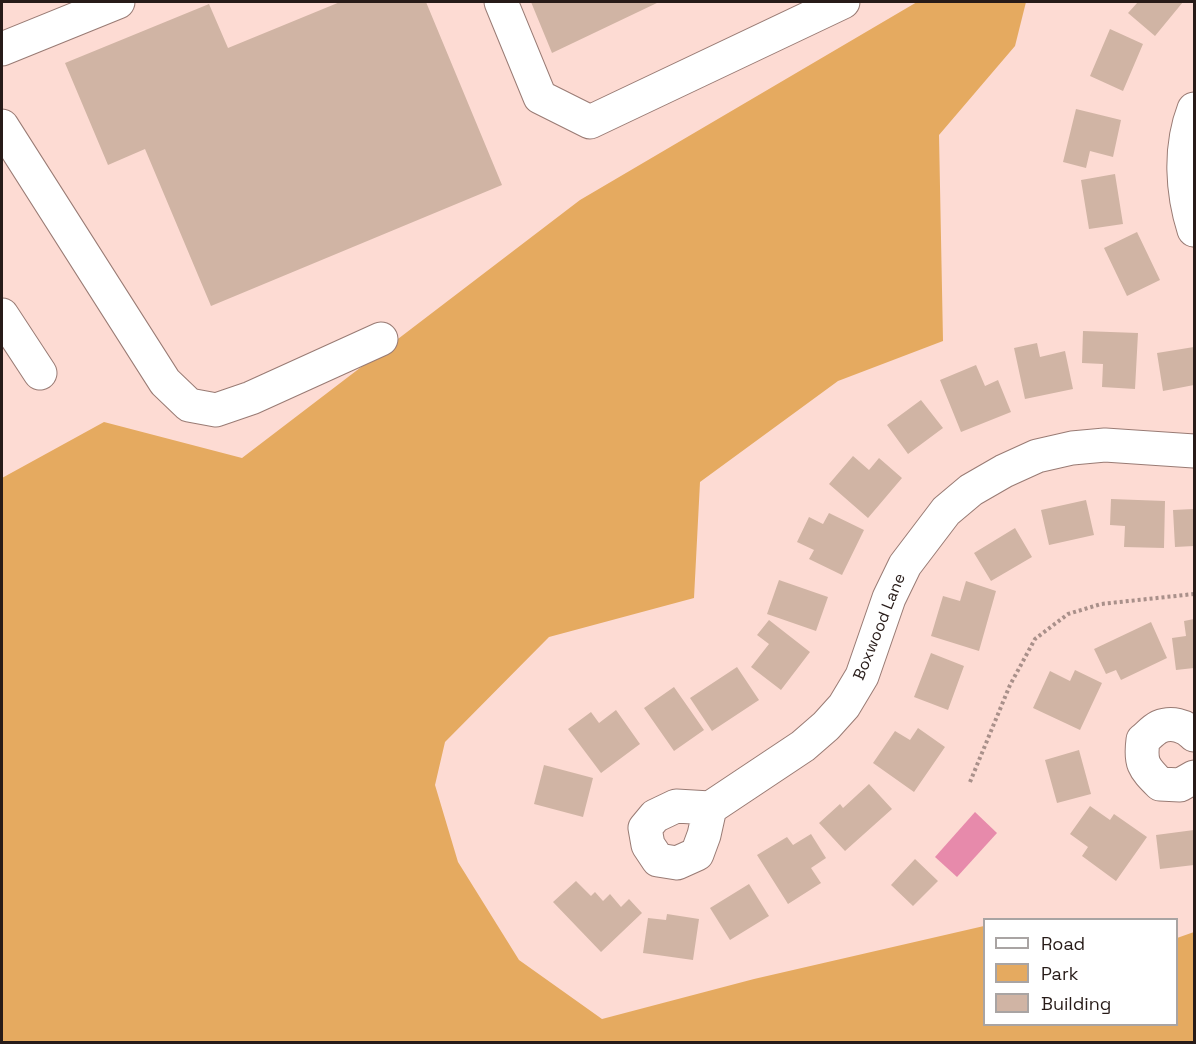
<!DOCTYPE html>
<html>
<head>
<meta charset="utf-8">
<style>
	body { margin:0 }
	#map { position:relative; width:1196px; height:1044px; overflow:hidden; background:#fddbd3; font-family:"Space Grotesk",sans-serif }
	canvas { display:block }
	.frame { position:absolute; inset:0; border:3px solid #271b18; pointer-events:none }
	.legend { position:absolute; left:983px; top:918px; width:195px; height:108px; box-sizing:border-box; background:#fff; border:2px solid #a9a4a3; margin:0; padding:8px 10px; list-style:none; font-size:18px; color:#271b18 }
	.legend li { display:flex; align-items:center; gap:12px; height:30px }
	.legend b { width:30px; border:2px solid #a9a4a3 }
</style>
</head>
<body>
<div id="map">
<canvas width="1196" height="1044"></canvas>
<div class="frame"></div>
<ul class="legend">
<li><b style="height:8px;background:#fff"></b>Road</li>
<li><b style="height:16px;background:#e5aa60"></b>Park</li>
<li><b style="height:16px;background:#d0b4a4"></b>Building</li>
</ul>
</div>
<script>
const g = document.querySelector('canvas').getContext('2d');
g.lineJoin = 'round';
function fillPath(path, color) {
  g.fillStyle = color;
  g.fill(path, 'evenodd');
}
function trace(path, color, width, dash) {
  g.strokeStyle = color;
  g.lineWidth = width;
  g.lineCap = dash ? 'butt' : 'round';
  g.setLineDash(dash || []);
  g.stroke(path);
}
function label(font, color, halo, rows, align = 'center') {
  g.font = font + ' "Space Grotesk",sans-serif';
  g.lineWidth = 5;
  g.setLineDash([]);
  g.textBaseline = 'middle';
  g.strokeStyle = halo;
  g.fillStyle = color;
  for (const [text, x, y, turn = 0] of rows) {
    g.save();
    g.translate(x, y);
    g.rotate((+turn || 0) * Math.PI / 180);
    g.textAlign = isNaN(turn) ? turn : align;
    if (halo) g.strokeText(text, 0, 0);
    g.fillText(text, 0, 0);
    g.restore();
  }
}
const green = new Path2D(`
	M 917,2 L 1026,2 L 1015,46 L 939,135 L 943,341 L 838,381 L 700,482 L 694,598 L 549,637 L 445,742 L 435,785 L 458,862 L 519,960 L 602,1019 L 754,979 L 984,926 L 984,1024 L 1176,1024 L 1177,938 L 1194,932 L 1194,1042 L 2,1042 L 2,478 L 104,422 L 242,458 L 580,200 Z`);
const water = new Path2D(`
	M 975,812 L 997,833 L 957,877 L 935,857 Z`);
const building = new Path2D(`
	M 340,2 L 426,2 L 502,185 L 211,306 L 145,149 L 108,165 L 65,63 L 209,4 L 228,48 Z
	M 531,2 L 659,2 L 552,53 Z
	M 1138,2 L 1183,2 L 1155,36 L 1128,13 Z
	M 1110,29 L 1143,44 L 1123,91 L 1090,76 Z
	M 1076,109 L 1121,120 L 1113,157 L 1090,151 L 1086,168 L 1063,162 Z
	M 1115,174 L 1123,224 L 1089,229 L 1081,180 Z
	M 1137,232 L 1160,280 L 1127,296 L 1104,248 Z
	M 1083,331 L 1138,333 L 1135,389 L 1102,387 L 1103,364 L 1082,363 Z
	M 1037,343 L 1040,357 L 1065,351 L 1073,389 L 1025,399 L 1014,348 Z
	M 1194,347 L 1194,385 L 1163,391 L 1157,353 Z
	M 976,365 L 985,386 L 998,380 L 1011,412 L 961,432 L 940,380 Z
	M 921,400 L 943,428 L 908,454 L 887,425 Z
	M 853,456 L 869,470 L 879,458 L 902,478 L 868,518 L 829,484 Z
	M 1111,499 L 1165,501 L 1164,548 L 1124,547 L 1125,526 L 1110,525 Z
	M 1086,500 L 1094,535 L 1049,545 L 1041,510 Z
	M 1194,509 L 1194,546 L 1175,547 L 1173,510 Z
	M 829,513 L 864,530 L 842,575 L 809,559 L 814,550 L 797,542 L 809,517 L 823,524 Z
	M 1015,528 L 1032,557 L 991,581 L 974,553 Z
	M 779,580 L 828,597 L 816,631 L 767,614 Z
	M 966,581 L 996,591 L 979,651 L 931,636 L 943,596 L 960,601 Z
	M 1194,619 L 1194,668 L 1176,670 L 1172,638 L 1186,636 L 1184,621 Z
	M 769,620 L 810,652 L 781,690 L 751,667 L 769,644 L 757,635 Z
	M 1151,622 L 1167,658 L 1121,680 L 1116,670 L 1106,674 L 1094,649 Z
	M 931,653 L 964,666 L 948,710 L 914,697 Z
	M 737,667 L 759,700 L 712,731 L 690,698 Z
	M 1075,670 L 1102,683 L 1080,730 L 1033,708 L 1050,671 L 1070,681 Z
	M 674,687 L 704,730 L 674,751 L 644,708 Z
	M 616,710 L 640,744 L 601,773 L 568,729 L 591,712 L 599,723 Z
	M 918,728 L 945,747 L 914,792 L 873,763 L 895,731 L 910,740 Z
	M 1079,750 L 1091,794 L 1057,803 L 1045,760 Z
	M 544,765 L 593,778 L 583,817 L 534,804 Z
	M 869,784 L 892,809 L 845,851 L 819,823 L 840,804 L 843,808 Z
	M 1090,806 L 1110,820 L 1114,814 L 1147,837 L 1116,881 L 1082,856 L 1088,847 L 1070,834 Z
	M 1194,830 L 1194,865 L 1160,869 L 1156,835 Z
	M 811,834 L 826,858 L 811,868 L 821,883 L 788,904 L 757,855 L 787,837 L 793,845 Z
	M 915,859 L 938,881 L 913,906 L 891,885 Z
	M 576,881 L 591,896 L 595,892 L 603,901 L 610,894 L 621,907 L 629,899 L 642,913 L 601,952 L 553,902 Z
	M 749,884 L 769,916 L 730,940 L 710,908 Z
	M 667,914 L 699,919 L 693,960 L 643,953 L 648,918 L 666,920 Z`);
const path = new Path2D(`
	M 970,782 L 1010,685 L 1035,639 L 1068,614 L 1101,604 L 1194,594`);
const minor = new Path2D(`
	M 501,2 L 540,97 L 590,122 L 843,2
	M 2,49 L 118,2
	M 1194,109 C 1179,148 1182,192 1194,230
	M 2,126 L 165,382 L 189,405 L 216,410 L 251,398 L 381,339
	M 2,315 L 40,373
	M 1194,735 C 1185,725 1171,722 1159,727 C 1153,730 1148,736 1143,740 C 1140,763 1143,767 1160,784 L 1180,785 L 1194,777
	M 710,808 L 704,835 L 697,854 L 677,863 L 658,860 L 648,845 L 645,828 L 655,816 L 676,806 L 710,808 L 803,746 L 826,726 L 844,706 L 862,676 L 889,598 L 905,565 L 946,511 L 971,490 L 1004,471 L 1037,456 L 1072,448 L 1105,445 L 1194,451`);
const streetNames = [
	["Boxwood Lane",880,627,-68]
];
fillPath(green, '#e5aa60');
fillPath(water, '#e78aab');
fillPath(building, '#d0b4a4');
trace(minor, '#997b74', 35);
trace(path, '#a9908a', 4, [3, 3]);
trace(minor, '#fff', 33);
label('16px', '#271b18', '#fff', streetNames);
</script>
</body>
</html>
